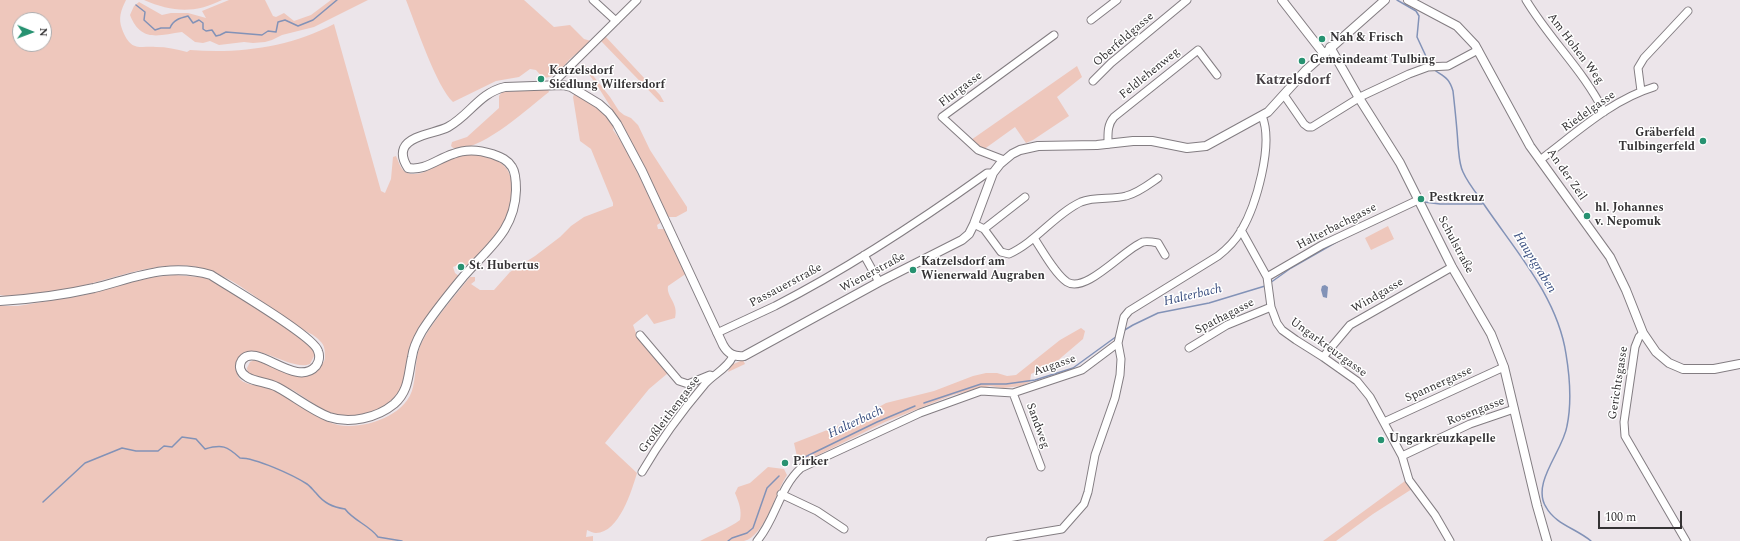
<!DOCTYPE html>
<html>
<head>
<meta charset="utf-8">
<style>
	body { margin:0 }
	#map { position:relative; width:1740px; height:541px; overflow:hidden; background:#ece5ea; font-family:Spectral,serif }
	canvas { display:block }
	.north { position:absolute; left:12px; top:12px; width:40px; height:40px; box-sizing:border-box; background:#fff; border:1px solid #aeadae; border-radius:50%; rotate:91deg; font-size:11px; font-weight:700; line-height:16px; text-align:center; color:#343234 }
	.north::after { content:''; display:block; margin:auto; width:14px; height:18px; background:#279271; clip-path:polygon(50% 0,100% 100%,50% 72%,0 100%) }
	.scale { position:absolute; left:1598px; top:511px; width:84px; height:18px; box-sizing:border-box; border:2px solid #343234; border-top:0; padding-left:5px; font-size:12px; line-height:14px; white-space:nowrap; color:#343234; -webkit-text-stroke:3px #fff; paint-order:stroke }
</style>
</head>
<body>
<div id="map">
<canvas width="1740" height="541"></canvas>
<div class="north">N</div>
<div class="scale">100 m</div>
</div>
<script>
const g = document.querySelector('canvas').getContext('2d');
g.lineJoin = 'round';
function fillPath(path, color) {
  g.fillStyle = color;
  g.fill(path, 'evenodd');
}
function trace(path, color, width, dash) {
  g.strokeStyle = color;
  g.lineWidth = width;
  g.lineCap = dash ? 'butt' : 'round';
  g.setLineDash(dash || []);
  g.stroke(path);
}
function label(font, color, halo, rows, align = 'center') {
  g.font = font + ' Spectral,serif';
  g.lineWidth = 3;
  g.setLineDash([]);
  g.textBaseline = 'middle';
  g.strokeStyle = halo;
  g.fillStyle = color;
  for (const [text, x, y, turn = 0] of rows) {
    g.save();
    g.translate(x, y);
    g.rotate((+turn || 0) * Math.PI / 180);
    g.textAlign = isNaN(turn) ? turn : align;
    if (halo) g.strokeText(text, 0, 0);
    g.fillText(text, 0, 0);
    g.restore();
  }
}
const green = new Path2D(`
	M 0,0 L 126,0 C 121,10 118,18 122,29 C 131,52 138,46 156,47 C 167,47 176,49 187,52 L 190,50 C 240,54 290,47 334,24 L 381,191 L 385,193 L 391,179 L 393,157 L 396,156 C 400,165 402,174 413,174 C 424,174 430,169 439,164 C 450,158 462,154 474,155 C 501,156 515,169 512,197 C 511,204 510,211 507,218 C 502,229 494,236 487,245 C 484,248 483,252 480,255 C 477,259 472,262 469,265 L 458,265 L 453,267 L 455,273 L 459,276 L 420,332 L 406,381 L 395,400 L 377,412 L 356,417 L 337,416 L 326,412 L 293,390 L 248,373 L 247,368 L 250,362 L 254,360 C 265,363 281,371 291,372 C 301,372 324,369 325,358 C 325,352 325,345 320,341 C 314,334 305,331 297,327 C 267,307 227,269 190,266 C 151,263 116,278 78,287 C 54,292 30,294 6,296 L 0,295 ZM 20,20 L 44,20 L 44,44 L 20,44 Z
	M 144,0 L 222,0 C 194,14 172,12 144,0 Z
	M 229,0 L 265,0 L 273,16 L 276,17 L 284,13 L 294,21 L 311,15 L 331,0 L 368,0 L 314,27 L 282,35 L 272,40 L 265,42 L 253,43 L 244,42 L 219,45 L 210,41 L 203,43 L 195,42 L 182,32 C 159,35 141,43 130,15 L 134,6 L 139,2 L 162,15 L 171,13 L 188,13 L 206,18 L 202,11 Z
	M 406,0 L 524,0 L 554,27 L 570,25 L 584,39 L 591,41 C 585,50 576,53 569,60 C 562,68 555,78 543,78 L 536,70 L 530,69 L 519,77 L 496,81 L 453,102 C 437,88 415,23 406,0 Z
	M 605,36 L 660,95 L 664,102 L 660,102 L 601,41 Z
	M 583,63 L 610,97 L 619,111 L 624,115 L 631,118 L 638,125 L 650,150 L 687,207 L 687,211 L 676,217 L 669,217 L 663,208 L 627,133 L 600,90 L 582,64 Z
	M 1077,66 L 1082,77 L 1057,97 L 1069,116 L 1033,140 L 1026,143 L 1015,127 L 983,150 L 971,140 Z
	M 548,89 L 549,92 C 528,108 479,154 453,148 L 451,146 L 452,142 L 467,137 L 499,108 L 499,96 L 502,92 Z
	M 575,92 L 595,103 L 606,115 L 614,126 L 613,130 L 626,148 L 660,220 L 660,223 L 657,225 L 658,229 L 664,229 L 687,273 L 668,286 C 666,297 679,303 675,318 L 654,324 L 647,314 L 633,325 L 637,336 L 668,373 L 649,389 L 605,443 L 637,473 C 632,490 619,533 596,533 C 593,533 590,531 587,530 L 586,537 L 593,536 L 593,541 L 0,541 L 0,306 L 18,306 L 84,295 L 120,285 L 154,277 L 175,275 L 210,278 L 305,338 L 315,354 L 310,364 C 289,372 253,337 240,359 C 237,364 236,371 238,376 C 242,386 260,385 268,388 C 278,391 287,398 295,403 C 309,411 322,421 338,425 C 363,430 407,416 413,387 C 417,371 414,356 423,340 C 435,318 454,297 470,277 L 475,277 L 475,281 L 471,284 L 480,290 L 494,290 L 510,272 L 535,256 L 560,237 L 571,226 L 584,217 L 613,206 L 613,203 L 591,149 L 580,141 L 573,97 Z
	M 1388,226 L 1394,239 L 1371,250 L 1365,238 Z
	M 1081,328 L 1085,331 L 1083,339 L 1056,362 L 1031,374 L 1030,382 L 1021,386 L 1003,388 L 990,386 L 953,395 L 885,422 L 802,463 L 798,461 L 794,443 L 863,416 L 886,403 L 934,391 L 973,376 L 986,373 L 997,373 L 1007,376 L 1016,375 L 1060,340 Z
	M 743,360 L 745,364 L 728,372 L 731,365 Z
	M 768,467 L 784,469 L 787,475 C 775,493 765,536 744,541 C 733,541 712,541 700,541 C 713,534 728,529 740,520 C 742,510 739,503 735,493 L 738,487 L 750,483 Z
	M 1405,481 L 1412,489 L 1373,514 L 1336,541 L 1323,541 Z`);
const water = new Path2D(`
	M 1325,285 L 1328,287 L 1327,298 L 1323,297 L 1321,290 L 1322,286 Z`);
const stream = new Path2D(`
	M 1397,0 L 1416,11 L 1419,16 L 1417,37 L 1430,65
	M 136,5 L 145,12 L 144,20 L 155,30 L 161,28 L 170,28 C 173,20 180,18 188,16 L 193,23 L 199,20 L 203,23 L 203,29 L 206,31 L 212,30 L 216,36 L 220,35 L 226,32 L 262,35 L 268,31 L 276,32 L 278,22 L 285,20 L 298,26 L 313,20 L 337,0
	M 1433,69 C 1444,77 1449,77 1453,91 C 1455,109 1457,127 1458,145 C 1459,153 1459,164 1463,172 C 1467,181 1473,189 1479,197 C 1511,246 1557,294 1566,354 C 1570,378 1572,402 1567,426 C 1563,451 1531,483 1546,507 C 1555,524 1577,529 1591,541
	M 1424,202 L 1440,204 L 1482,204
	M 1270,283 L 1291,268 L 1340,240
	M 1123,331 L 1133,325 L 1158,313 L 1209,303 L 1265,286
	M 924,403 L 981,384 L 1006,384 L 1035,380 L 1073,368 L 1117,336
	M 805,457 L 877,422 L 915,406
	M 43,502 L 85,463 L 122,448 L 136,451 L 158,451 L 164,446 L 172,447 L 182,437 L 196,439 L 205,449 C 222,444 227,446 240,458 C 256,458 293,475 307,484 C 310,486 313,490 316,493 C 324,503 332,507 345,509 C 354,521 369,525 378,537 L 402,541
	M 728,541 L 732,538 L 747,533 L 753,528 L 767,488 L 779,476`);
const minor = new Path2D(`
	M 593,0 L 616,21
	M 1526,0 C 1550,40 1584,71 1604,112
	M 1091,20 L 1117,0
	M 1093,81 L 1111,63 L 1187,0
	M 551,85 L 637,0
	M 1641,91 L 1638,68 L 1644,58 L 1688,11
	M 1284,95 L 1304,124 L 1308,127 L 1312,127 L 1362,96 L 1409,74 L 1428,67 L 1448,66 L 1478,50
	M 1108,144 C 1108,134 1107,125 1114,117 L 1198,50 L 1217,75
	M 1004,160 L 978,150 L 942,117 L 1054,35
	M 1540,160 C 1575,134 1611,100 1654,87
	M 974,224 L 984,229 L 1001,252 L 1009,254 C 1036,242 1055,214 1081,202 C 1095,196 1112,200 1126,196 C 1138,193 1148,185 1158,178
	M 984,229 L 1025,197
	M 1241,230 L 1267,277 L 1271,307 L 1277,323 L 1282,330 L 1296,340 L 1323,357 L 1357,381 L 1370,397 L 1402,456 L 1409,480 L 1435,515 L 1450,541
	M 1034,238 C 1042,250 1055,274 1067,282 C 1086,294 1124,249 1143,242 C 1147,241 1153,242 1158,243 L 1165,255
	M 864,255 L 879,282
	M 1267,277 L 1322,245 L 1418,200
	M 717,333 C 736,324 756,315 775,306 C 849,268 920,221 987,173 L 993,173
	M 1643,333 L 1639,337 L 1635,347 L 1624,422 L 1625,436 L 1686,541
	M 640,335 L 679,381 L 688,384 L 710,375 L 713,376
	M 1189,348 L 1227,325 L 1271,307
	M 1323,357 L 1350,325 L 1452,267
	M 1013,393 L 1041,467
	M 1384,422 L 1504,367
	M 1402,456 L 1470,424 L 1514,409
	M 642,472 C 660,441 682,411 705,384 C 715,373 727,369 733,356
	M 781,494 L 817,511 L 844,529
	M 757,541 C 776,519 779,488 801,468 L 920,413 L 981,391 L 1013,393 L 1082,370 L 1118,343 L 1124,317 L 1129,311 L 1218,256 C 1227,249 1235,241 1241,231 C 1256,206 1274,144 1262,116
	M 990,541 L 1062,529 L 1084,504 L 1088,492 L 1095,455 L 1115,398 L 1120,375 L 1121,359 L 1118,343`);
const tertiary = new Path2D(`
	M 1282,0 L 1324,54
	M 1408,0 L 1457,26 L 1475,45 L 1530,146 L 1610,257 L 1626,290 L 1643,333 L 1656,352 L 1669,363 L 1683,369 L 1714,369 L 1740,364
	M 1330,47 L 1359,98 L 1400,163 L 1452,267 L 1491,334 L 1504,367 L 1537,506 L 1547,541
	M 0,301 C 32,299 63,295 94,288 C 134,278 169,262 211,275 C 229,287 314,336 318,351 C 320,356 319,362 316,366 C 296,389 256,341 242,360 C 238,366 240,373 247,377 C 255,382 267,382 277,387 C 294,396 311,410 329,417 C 350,424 377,418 394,404 C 409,391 408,375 412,357 C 413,349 418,338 422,331 C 434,312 449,294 463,277 C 488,248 515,231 516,190 C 516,183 516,173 512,167 C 507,159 500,157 492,154 C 480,150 465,149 453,154 C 437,159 425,171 408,168 C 404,162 401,155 404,148 C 410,135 437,133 448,127 C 470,115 479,93 505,87 L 563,85 L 571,87 L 599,104 L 609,113 L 617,124 L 642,171 L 723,345 C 728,354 734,357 744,356 L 879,282 L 962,240 L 969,234 L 974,224 L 993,173 L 1000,164 L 1012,154 L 1020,150 L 1038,146 L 1097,145 L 1133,141 L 1152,141 L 1187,148 L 1206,146 L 1268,112 L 1306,70 L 1385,0`);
const markers = [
	[1322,39,4,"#279271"],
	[1302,61,4,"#279271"],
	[541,79,4,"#279271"],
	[1703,141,4,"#279271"],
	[1421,199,4,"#279271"],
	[1587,216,4,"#279271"],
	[461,267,4,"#279271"],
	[913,270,4,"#279271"],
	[1381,440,4,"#279271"],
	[785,463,4,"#279271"]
];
const poiNames = [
	["Nah & Frisch",1330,39],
	["Gemeindeamt Tulbing",1310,61],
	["Katzelsdorf",549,72],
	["Siedlung Wilfersdorf",549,86],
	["Gräberfeld",1695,134,"right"],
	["Tulbingerfeld",1695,148,"right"],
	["Pestkreuz",1429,199],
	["hl. Johannes",1595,209],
	["v. Nepomuk",1595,223],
	["Katzelsdorf am",921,263],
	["Wienerwald Augraben",921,277],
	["St. Hubertus",469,267],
	["Ungarkreuzkapelle",1389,440],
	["Pirker",793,463]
];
const streetNames = [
	["Oberfeldgasse",1124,40,-41],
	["Am Hohen Weg",1575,49,53],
	["Feldlehenweg",1150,74,-39],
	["Flurgasse",961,90,-37],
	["Riedelgasse",1589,112,-35],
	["An der Zeil",1566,175,55],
	["Halterbachgasse",1337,227,-27],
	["Schulstraße",1455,245,62],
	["Wienerstraße",873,273,-28],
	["Passauerstraße",786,286,-28],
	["Windgasse",1378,296,-30],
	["Spathagasse",1225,317,-27],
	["Ungarkreuzgasse",1328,348,36],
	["Augasse",1055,366,-19],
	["Gerichtsgasse",1619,383,-81],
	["Spannergasse",1439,385,-24],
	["Rosengasse",1476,412,-21],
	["Großleithengasse",670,415,-53],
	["Sandweg",1037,426,70]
];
const waterNames = [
	["Hauptgraben",1534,263,58],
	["Halterbach",1193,296,-13],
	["Halterbach",856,423,-25]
];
const quarterNames = [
	["Katzelsdorf",1293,81]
];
fillPath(green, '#eec7bc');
fillPath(water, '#8292b7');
trace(stream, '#8292b7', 1.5);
trace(minor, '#837d82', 9);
trace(tertiary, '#837d82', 10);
trace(minor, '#fff', 7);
trace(tertiary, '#fff', 8);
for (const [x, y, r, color] of markers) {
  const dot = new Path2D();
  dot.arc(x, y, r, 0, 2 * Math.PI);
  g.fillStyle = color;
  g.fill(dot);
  trace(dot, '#fff', 1.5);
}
label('bold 12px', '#343234', '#fff', poiNames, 'left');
label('12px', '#343234', '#fff', streetNames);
label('italic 13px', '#374c7e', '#fff', waterNames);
label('bold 14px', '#453f44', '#fff', quarterNames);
</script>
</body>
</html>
